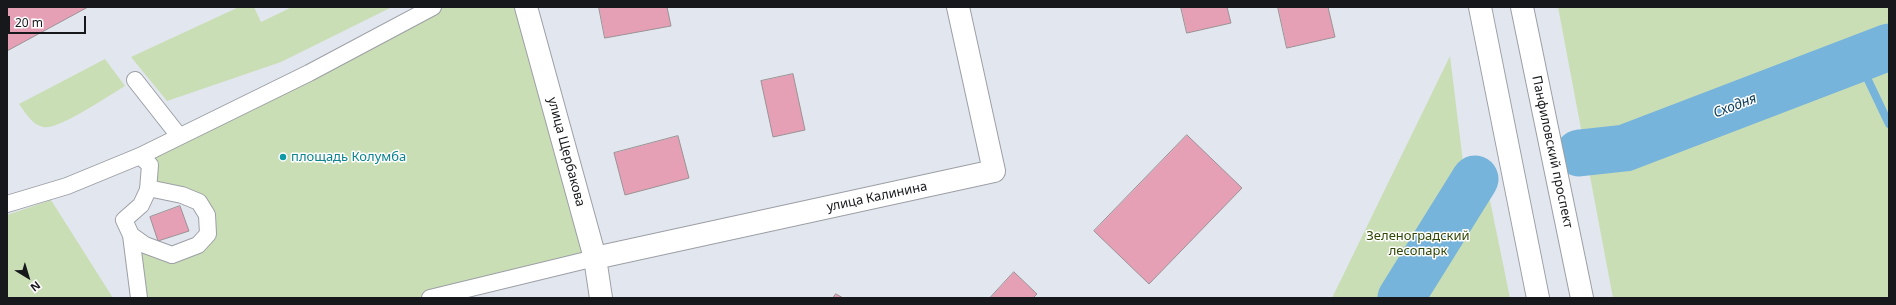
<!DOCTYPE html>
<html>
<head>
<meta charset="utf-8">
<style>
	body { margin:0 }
	#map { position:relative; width:1896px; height:305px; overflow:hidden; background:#e2e6ee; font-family:"Noto Sans",sans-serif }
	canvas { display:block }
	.frame { position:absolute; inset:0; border:8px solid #17181b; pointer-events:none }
	.north { position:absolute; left:8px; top:257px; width:40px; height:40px; -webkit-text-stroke:3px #fff; paint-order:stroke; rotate:142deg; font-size:11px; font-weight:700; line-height:16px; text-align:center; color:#17181b }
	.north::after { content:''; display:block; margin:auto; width:14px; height:18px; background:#17181b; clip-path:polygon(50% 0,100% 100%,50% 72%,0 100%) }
	.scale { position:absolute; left:8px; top:16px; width:78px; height:18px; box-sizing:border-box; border:2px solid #17181b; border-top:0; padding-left:5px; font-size:12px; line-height:14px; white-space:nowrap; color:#17181b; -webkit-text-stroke:3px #fff; paint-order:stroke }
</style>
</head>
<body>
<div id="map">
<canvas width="1896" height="305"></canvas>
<div class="frame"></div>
<div class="north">N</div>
<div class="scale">20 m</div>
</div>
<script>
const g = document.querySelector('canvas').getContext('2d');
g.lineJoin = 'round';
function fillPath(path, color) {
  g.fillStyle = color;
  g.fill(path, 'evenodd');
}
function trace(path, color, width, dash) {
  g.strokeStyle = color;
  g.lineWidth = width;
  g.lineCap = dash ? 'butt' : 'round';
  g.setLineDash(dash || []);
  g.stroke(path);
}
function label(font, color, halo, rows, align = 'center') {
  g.font = font + ' "Noto Sans",sans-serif';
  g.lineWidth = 3;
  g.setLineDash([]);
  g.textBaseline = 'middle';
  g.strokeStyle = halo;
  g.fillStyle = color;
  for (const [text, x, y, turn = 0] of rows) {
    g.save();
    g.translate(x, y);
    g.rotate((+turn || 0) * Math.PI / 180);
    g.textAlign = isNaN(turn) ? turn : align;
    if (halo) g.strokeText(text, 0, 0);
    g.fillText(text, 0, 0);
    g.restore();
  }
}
const green = new Path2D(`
	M 239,7 L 254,7 L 261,22 L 292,7 L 392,7 L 281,62 L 167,101 L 131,57 Z
	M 433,7 L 526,7 L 595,258 L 434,298 L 139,298 L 131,235 L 172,255 L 208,234 L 199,202 L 148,188 L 140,156 Z
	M 1558,7 L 1889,7 L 1889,298 L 1613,298 Z
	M 1450,56 L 1470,219 L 1474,217 L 1471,193 L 1487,186 L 1510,298 L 1332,298 Z
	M 105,59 L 125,86 C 110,95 57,131 43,127 C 31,124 26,113 19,104 Z
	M 51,200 L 113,298 L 7,298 L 7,215 Z`);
const stream = new Path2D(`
	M 1858,59 L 1889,124`);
const river = new Path2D(`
	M 1579,153 L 1625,148 L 1889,47
	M 1401,298 L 1475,179`);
const building = new Path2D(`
	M 7,7 L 88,7 L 7,51 Z
	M 599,7 L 667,7 L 671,26 L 605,38 Z
	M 1181,7 L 1227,7 L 1231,23 L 1187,33 Z
	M 1278,7 L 1328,7 L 1335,37 L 1287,48 Z
	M 793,74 L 805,130 L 773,137 L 761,81 Z
	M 1187,135 L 1242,188 L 1149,284 L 1094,231 Z
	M 678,136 L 689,178 L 625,195 L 614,153 Z
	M 180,206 L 189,231 L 158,241 L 150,217 Z
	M 1014,272 L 1037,294 L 1033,298 L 990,298 Z
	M 836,294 L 843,298 L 833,298 Z`);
const lane = new Path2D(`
	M 135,80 L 179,136
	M 7,204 L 67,186 L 140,156 L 309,73 L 433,7
	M 131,235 L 145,245 L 172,255 L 198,245 L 208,234 L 207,215 L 199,202 L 182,195 L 148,188
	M 139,298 L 131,235 L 124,220 L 141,205 L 148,190 L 150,165 L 140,156
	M 430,298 L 595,258`);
const street = new Path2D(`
	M 526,7 L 595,258 L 601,298
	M 595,258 L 994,171 L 958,7`);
const primary = new Path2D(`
	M 1480,7 L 1538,298
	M 1522,7 L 1582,298`);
const markers = [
	[283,157,4,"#0f9aa8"]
];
const streetNames = [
	["улица Щербакова",566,152,75],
	["Панфиловский проспект",1552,152,78],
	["улица Калинина",877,197,-12]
];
const cultureNames = [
	["площадь Колумба",291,157]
];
const parkNames = [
	["Зеленоградский",1418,236],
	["лесопарк",1418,251]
];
const waterNames = [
	["Сходня",1735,106,-21]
];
fillPath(green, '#cadeb5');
trace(stream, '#76b4dc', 8);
trace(river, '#76b4dc', 47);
fillPath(building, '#e6a0b6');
trace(building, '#9a9294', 1);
trace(lane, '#9c9fa6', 18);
trace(street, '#9c9fa6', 24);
trace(primary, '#9c9fa6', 24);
trace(lane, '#fff', 16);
trace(street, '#fff', 22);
trace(primary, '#fff', 22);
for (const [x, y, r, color] of markers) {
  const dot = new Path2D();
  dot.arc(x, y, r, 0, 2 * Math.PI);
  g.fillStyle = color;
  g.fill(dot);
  trace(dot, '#fff', 1.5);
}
label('13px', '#17181b', '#fff', streetNames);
label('13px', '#0d838f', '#fff', cultureNames, 'left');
label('13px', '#304805', '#fff', parkNames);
label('italic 14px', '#0f415c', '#fff', waterNames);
</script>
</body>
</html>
